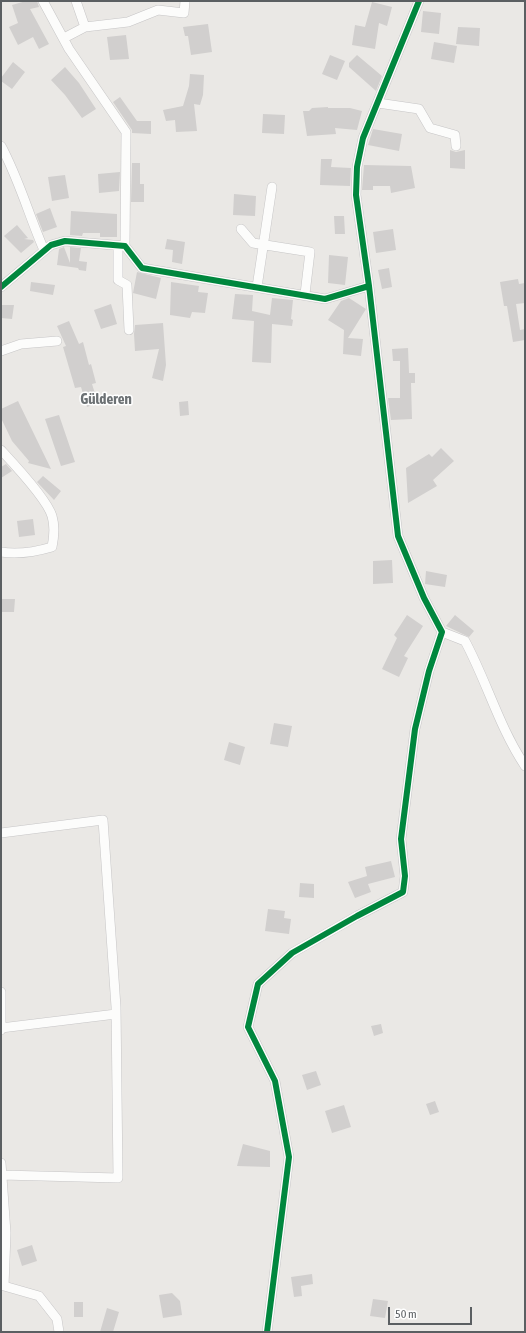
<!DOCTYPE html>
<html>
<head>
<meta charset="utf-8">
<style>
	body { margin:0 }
	#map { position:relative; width:526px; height:1333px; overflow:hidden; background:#eae8e5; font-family:"Asap Condensed",sans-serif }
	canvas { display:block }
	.frame { position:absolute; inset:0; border:2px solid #5b5f62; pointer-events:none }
	.scale { position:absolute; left:388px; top:1307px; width:84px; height:18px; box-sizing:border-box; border:2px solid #5b5f62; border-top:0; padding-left:5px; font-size:12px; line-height:14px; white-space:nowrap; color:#5b5f62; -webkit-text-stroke:3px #fff; paint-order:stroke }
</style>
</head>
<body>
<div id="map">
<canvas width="526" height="1333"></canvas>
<div class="frame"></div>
<div class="scale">50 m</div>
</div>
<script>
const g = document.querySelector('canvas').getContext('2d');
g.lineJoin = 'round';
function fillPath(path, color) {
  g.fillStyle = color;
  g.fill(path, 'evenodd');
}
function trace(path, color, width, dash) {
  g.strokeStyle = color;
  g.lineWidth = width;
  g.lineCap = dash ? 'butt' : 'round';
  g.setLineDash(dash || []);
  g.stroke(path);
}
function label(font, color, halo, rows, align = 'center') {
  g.font = font + ' "Asap Condensed",sans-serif';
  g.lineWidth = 3;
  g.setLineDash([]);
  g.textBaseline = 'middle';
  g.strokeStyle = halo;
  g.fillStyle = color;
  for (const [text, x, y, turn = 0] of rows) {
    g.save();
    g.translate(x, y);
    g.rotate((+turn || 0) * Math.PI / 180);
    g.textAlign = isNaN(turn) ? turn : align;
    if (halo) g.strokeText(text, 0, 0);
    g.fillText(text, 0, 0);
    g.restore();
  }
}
const building = new Path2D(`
	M 26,1 L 37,1 L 39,7 L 30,9 L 49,44 L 39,49 L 33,37 L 18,45 L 9,27 L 18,23 L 12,5 Z
	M 372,2 L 392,7 L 387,26 L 379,23 L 375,49 L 352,45 L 355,25 L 365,27 Z
	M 423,11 L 441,13 L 439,34 L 421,32 Z
	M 208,24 L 212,52 L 191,55 L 188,36 L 185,36 L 183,27 Z
	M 458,27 L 480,28 L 479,46 L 456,44 Z
	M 126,35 L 129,59 L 110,60 L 107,37 Z
	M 434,42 L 457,46 L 454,63 L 431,59 Z
	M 330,55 L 345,61 L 337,80 L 322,74 Z
	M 357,55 L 382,76 L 376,91 L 349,67 L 349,63 Z
	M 13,62 L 25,72 L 12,89 L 1,81 L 1,78 Z
	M 65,67 L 79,83 L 96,109 L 82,118 L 65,95 L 51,80 Z
	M 190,74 L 204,75 L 203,95 L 200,105 L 194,104 L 197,131 L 176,132 L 175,120 L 166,121 L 163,110 L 183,106 L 189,86 Z
	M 120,97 L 137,121 L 151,121 L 151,134 L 132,133 L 132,130 L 113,102 Z
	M 328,107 L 328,108 L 350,108 L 362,111 L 357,130 L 335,128 L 336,134 L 307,136 L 303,111 L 309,111 L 312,108 Z
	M 263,114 L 285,115 L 284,134 L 262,133 Z
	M 373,129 L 402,134 L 399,151 L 368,145 Z
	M 450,150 L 456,152 L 465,150 L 465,169 L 450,168 Z
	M 321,159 L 332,159 L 331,167 L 351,168 L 350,186 L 320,185 Z
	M 132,163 L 140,163 L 140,184 L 144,184 L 144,202 L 131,202 Z
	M 364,165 L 411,166 L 415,188 L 391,193 L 390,186 L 373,186 L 373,190 L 362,190 Z
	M 120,172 L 119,191 L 99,193 L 98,174 Z
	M 65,175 L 69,198 L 52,201 L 48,177 Z
	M 234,194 L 256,196 L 255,216 L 233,215 Z
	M 50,208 L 57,227 L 43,232 L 36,214 Z
	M 71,211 L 117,214 L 117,237 L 100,237 L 100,233 L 83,233 L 82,236 L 70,235 Z
	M 334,216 L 344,216 L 345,234 L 335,234 Z
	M 17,225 L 28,238 L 24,239 L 33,240 L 34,242 L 21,253 L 4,236 Z
	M 393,229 L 396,250 L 376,253 L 373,232 Z
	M 167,239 L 185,242 L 182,264 L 172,262 L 173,250 L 165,249 Z
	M 64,247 L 70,263 L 70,247 L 81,248 L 79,261 L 87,262 L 86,271 L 79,270 L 78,268 L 57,265 L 59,249 Z
	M 329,255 L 348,257 L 345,285 L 328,283 Z
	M 389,268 L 392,287 L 382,289 L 378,270 Z
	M 137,272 L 161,278 L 156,299 L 133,293 Z
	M 518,279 L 519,284 L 525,283 L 525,303 L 516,304 L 520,330 L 525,329 L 525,340 L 513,342 L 507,306 L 504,306 L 500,282 Z
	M 31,282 L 55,285 L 53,295 L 30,291 Z
	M 171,282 L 199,286 L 198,292 L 208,293 L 205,313 L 192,312 L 190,318 L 170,315 Z
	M 235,294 L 253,295 L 252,311 L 270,315 L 272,298 L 293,300 L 291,319 L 293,320 L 292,326 L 272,324 L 271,363 L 252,362 L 254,321 L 232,319 Z
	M 349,298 L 366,309 L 348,338 L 363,339 L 361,356 L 343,354 L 344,330 L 328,320 L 341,301 Z
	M 111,304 L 117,324 L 101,329 L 94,310 Z
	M 1,305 L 14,305 L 12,319 L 1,318 Z
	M 69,321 L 79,344 L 83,342 L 89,365 L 91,364 L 96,383 L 92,384 L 98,403 L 87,407 L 81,387 L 75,388 L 63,347 L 66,346 L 57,326 Z
	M 163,323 L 166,365 L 163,381 L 152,378 L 159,349 L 135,351 L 134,334 L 135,325 Z
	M 408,348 L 409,373 L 415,373 L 415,383 L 411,383 L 412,419 L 391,420 L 388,398 L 400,398 L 400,361 L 393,361 L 392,349 Z
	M 18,401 L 51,469 L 28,463 L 29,461 L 12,441 L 1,418 L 1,409 Z
	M 188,401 L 189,415 L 180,416 L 179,402 Z
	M 59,415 L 75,462 L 61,466 L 45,419 Z
	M 441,448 L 454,461 L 433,480 L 437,486 L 408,503 L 406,468 L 429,454 L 432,457 Z
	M 6,464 L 12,471 L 1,478 L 1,467 Z
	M 43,476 L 61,491 L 54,500 L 37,482 Z
	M 33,519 L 35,535 L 19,537 L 17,521 Z
	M 392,560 L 393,583 L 373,584 L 373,561 Z
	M 426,571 L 447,575 L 445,587 L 425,584 Z
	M 1,599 L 15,599 L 14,612 L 1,612 Z
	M 407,615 L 423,626 L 404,656 L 408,658 L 399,677 L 382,669 L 397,638 L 394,635 Z
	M 455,615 L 474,631 L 469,637 L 446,626 Z
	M 274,723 L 292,726 L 288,747 L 270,744 Z
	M 229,742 L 245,747 L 240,765 L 224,760 Z
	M 391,861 L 395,877 L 368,884 L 371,892 L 355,898 L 348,882 L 367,876 L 365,867 Z
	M 300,883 L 314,884 L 314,898 L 299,897 Z
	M 268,909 L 285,911 L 284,918 L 291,919 L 289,934 L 265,931 Z
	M 381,1024 L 383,1033 L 374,1036 L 371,1026 Z
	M 316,1071 L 321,1085 L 307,1090 L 302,1075 Z
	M 435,1101 L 439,1112 L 430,1115 L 426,1104 Z
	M 344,1105 L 351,1127 L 332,1133 L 325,1111 Z
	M 243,1144 L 270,1151 L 270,1167 L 237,1166 Z
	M 32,1245 L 37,1261 L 22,1266 L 17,1250 Z
	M 312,1274 L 313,1284 L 301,1286 L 302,1296 L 294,1297 L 291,1277 Z
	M 172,1293 L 180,1301 L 182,1315 L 163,1318 L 159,1295 Z
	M 373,1299 L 388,1301 L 385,1318 L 370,1316 Z
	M 74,1302 L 83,1302 L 83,1317 L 74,1317 Z
	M 107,1308 L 119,1312 L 113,1332 L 100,1332 Z`);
const minor = new Path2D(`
	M 43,1 L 69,49 L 126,132 L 125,246
	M 76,1 L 85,27
	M 64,38 L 85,27 L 128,22 L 158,10 L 184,13 L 185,1
	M 378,103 L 419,109 L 430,128 L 455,135 L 456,146
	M 1,146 C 19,179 29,216 44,250
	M 241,229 L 253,243 L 310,252 L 305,294
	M 118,246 L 118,280 L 127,285 L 129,330
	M 1,287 L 51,245 L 65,241 L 125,246 L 142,268 L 325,299 L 369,286 L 356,195 L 357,167 L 363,138 L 419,1
	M 257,287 L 272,187
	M 1,351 L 21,344 L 57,341
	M 1,450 C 14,464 47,499 52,516 C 55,526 54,537 52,547 C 35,552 19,555 1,552
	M 442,632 L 465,641 C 487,682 499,727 525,766
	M 1,833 L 103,820 L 116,1007 L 118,1178 L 2,1175
	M 1,992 L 1,1030
	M 1,1028 L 116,1014
	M 1,1163 L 6,1233 L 4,1286 L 39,1296 L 57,1319 L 59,1332
	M 267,1332 L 289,1157 L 275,1081 L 248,1027 L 258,984 L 292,953 L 357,916 L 403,892 L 405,876 L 401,839 L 415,729 L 429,671 L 442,632 L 424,598 L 398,536 L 369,286`);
const cycleway = new Path2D(`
	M 1,287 L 51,245 L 65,241 L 125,246 L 142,268 L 325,299 L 369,286 L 356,195 L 357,167 L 363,138 L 419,1
	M 267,1332 L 289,1157 L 275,1081 L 248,1027 L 258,984 L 292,953 L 357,916 L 403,892 L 405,876 L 401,839 L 415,729 L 429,671 L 442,632 L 424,598 L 398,536 L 369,286`);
const quarterNames = [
	["Gülderen",106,399]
];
fillPath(building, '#d1cfce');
trace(minor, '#c6c5c6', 10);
trace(minor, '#fcfcfb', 9);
trace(cycleway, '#00873e', 6);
label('bold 15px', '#6c7174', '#fff', quarterNames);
</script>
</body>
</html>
